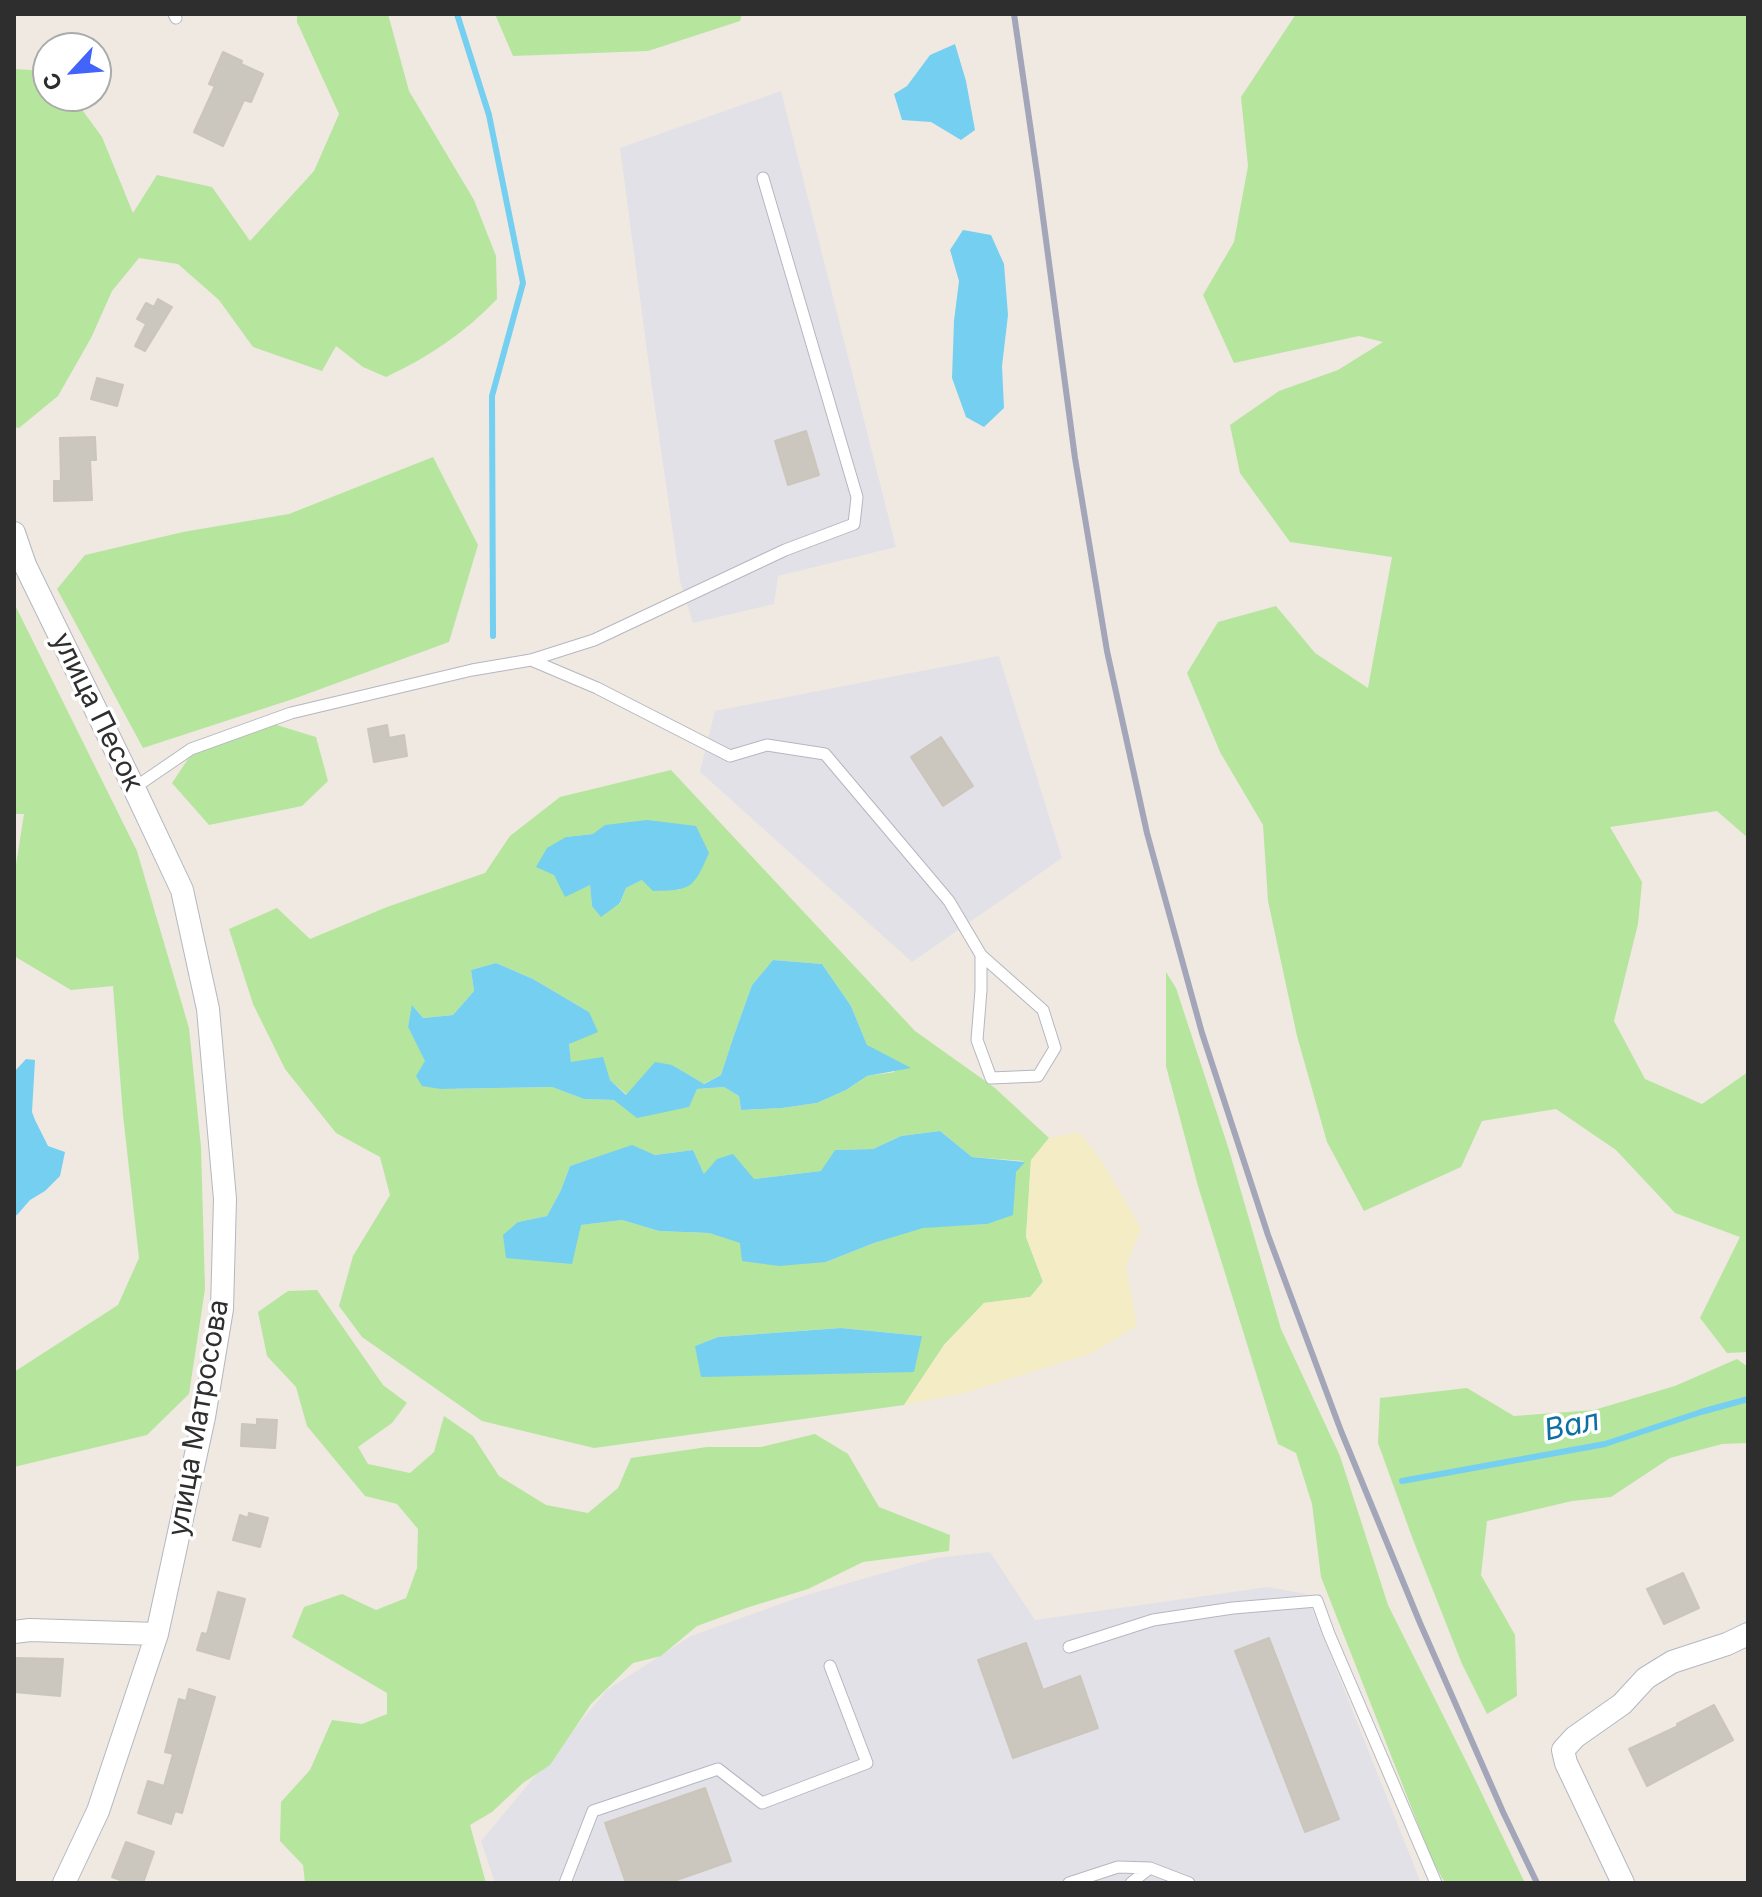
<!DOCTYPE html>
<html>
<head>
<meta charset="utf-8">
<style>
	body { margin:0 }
	#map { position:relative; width:1762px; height:1897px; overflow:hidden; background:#efe9e1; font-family:Inter,sans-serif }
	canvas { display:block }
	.frame { position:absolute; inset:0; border:16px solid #2e2e2e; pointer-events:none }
	.north { position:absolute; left:32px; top:32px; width:80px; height:80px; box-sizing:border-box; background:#fff; border:2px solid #ababab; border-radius:50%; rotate:244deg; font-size:22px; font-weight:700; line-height:32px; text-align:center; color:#2e2e2e }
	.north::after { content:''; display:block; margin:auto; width:28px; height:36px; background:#4264fb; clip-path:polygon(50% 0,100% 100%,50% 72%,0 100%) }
</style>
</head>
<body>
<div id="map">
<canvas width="1762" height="1897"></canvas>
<div class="frame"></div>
<div class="north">С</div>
</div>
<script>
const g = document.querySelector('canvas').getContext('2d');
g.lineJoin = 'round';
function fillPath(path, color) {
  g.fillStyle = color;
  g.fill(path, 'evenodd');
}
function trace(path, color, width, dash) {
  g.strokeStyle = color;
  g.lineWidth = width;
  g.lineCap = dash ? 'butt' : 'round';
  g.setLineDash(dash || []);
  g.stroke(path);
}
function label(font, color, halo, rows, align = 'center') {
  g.font = font + ' Inter,sans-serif';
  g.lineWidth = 7;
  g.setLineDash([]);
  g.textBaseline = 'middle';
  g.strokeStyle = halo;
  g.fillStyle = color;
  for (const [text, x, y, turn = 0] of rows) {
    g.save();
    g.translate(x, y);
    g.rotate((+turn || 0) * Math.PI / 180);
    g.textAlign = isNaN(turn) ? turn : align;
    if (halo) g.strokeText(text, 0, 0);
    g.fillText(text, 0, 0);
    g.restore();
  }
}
const industrial = new Path2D(`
	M 781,91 L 896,547 L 778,576 L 774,604 L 693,623 L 680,581 L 652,388 L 620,148 Z
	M 999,656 L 1062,858 L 912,962 L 700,772 L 715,711 Z
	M 990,1552 L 1035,1620 L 1268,1587 L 1306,1594 L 1421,1883 L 495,1883 L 481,1841 L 607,1690 L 691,1636 L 803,1596 L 936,1558 Z`);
const green = new Path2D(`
	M 297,14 L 388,14 L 409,91 L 474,200 L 496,256 L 497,299 C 466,332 427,358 386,377 L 363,367 L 336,346 L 322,371 L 253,347 L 219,300 L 178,264 L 139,258 L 112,291 L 91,338 L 58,396 L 19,428 L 14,427 L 14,69 L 48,71 L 48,96 L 72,96 L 102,137 L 133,213 L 157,175 L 212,187 L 250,241 L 314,171 L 339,114 L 297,22 Z
	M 495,14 L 742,14 L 740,21 L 648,51 L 513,56 Z
	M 1296,14 L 1748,14 L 1748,838 L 1717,811 L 1610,827 L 1642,882 L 1638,924 L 1614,1021 L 1645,1079 L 1702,1104 L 1748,1072 L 1748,1352 L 1727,1353 L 1700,1318 L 1740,1237 L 1675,1213 L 1616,1150 L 1556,1109 L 1482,1121 L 1461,1167 L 1364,1211 L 1327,1142 L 1297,1036 L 1268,901 L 1263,825 L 1220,752 L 1187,673 L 1218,622 L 1276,606 L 1315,653 L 1368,688 L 1392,557 L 1290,542 L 1240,473 L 1230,425 L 1279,391 L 1338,370 L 1383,342 L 1359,336 L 1234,363 L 1203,295 L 1234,242 L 1248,166 L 1241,97 Z
	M 433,457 L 478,545 L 449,642 L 296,698 L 143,748 L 57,589 L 85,555 L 183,532 L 289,514 Z
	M 14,603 L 137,851 L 189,1028 L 201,1147 L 205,1289 L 189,1394 L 147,1435 L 14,1467 L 14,1372 L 118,1305 L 139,1258 L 123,1115 L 113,986 L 71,990 L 14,956 L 14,877 L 24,814 L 14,814 Z
	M 270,723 L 316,737 L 328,781 L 302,806 L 209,825 L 172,783 L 194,750 Z
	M 671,770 L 915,1031 L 995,1088 L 1049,1138 L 1031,1161 L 1026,1237 L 1043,1281 L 1031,1297 L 984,1303 L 944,1345 L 904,1405 L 594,1448 L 482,1421 L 362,1337 L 339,1306 L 353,1256 L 390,1195 L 380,1157 L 336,1133 L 285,1069 L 253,1004 L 229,929 L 277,908 L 310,939 L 387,907 L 485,873 L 510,836 L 560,797 ZM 593,834 L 680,890 L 642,880 L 626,888 L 620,904 L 592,906 L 590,885 L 563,891 L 554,875 L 566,837 ZM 773,960 L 822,964 L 851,1006 L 867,1045 L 895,1072 L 867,1076 L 846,1090 L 817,1103 L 782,1108 L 741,1110 L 739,1096 L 724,1087 L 697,1089 L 688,1107 L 614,1100 L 584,1099 L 552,1087 L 441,1089 L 408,1027 L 413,1006 L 423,1018 L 453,1015 L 474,991 L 471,970 L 496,963 L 533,979 L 589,1012 L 569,1045 L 571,1063 L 610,1080 L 627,1095 L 672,1065 L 703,1084 L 721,1075 L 733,1038 L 752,985 ZM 940,1131 L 972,1157 L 1024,1161 L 1016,1172 L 987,1224 L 923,1227 L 874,1243 L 826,1262 L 743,1261 L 741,1243 L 709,1233 L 659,1231 L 622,1220 L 580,1225 L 518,1222 L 547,1216 L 561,1190 L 570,1166 L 632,1146 L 655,1155 L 693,1150 L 704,1174 L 754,1179 L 822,1171 L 835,1150 L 873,1149 L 901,1136 ZM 841,1328 L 922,1336 L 695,1346 L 718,1337 Z
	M 1166,972 L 1176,988 L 1229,1150 L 1281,1329 L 1340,1456 L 1388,1605 L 1469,1767 L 1525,1883 L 1445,1883 L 1432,1860 L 1321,1577 L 1312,1504 L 1296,1453 L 1278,1444 L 1198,1186 L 1166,1066 Z
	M 317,1290 L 383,1385 L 407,1403 L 392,1423 L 358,1447 L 368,1464 L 410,1473 L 434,1452 L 444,1416 L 473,1436 L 499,1476 L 546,1505 L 588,1513 L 618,1488 L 631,1458 L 707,1447 L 761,1447 L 815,1434 L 848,1454 L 879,1507 L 950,1535 L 949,1551 L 863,1562 L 808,1589 L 749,1607 L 697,1626 L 661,1656 L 633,1663 L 591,1704 L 550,1765 L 523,1783 L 492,1812 L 470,1825 L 486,1883 L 305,1883 L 303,1865 L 280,1841 L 281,1802 L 310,1770 L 332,1720 L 362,1724 L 387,1714 L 387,1693 L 292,1637 L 304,1607 L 342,1594 L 376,1610 L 406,1598 L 417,1568 L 418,1529 L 397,1504 L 365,1496 L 307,1426 L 296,1387 L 267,1356 L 258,1312 L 288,1291 Z
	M 1737,1359 L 1748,1367 L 1748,1443 L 1722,1444 L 1670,1458 L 1611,1497 L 1572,1501 L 1487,1521 L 1481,1575 L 1515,1635 L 1517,1696 L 1487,1714 L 1462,1664 L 1412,1537 L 1378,1443 L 1380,1398 L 1467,1388 L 1514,1416 L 1594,1410 L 1675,1386 Z`);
const sand = new Path2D(`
	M 1079,1132 L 1103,1163 L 1141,1229 L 1126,1266 L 1137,1326 L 1092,1353 L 968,1392 L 904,1405 L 944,1345 L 984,1303 L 1030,1297 L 1043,1282 L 1026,1237 L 1031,1160 L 1049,1138 Z`);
const water = new Path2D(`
	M 955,44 L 966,81 L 975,130 L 961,140 L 931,122 L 902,120 L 894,94 L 907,86 L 930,55 Z
	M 963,230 L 991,235 L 1004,264 L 1008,315 L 1002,366 L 1004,408 L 984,427 L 966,417 L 952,378 L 954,321 L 959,281 L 950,250 Z
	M 647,820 L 696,826 L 709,853 C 693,889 692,890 653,891 L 642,880 L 626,888 L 620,903 L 601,917 L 592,906 L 590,885 L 565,897 L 554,875 L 536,867 L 547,848 L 566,837 L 593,834 L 605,825 Z
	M 773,960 L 822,964 L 851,1006 L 867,1045 L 911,1068 L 867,1076 L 846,1090 L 817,1103 L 782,1108 L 741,1110 L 739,1096 L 724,1087 L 697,1089 L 689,1107 L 637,1118 L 614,1100 L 584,1099 L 552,1087 L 441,1089 L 422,1086 L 416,1076 L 425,1061 L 408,1027 L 412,1005 L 423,1018 L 453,1015 L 474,991 L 471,970 L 496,963 L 533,979 L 589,1012 L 598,1032 L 569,1044 L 571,1062 L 603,1057 L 610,1080 L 626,1095 L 655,1062 L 672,1065 L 704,1084 L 721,1075 L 733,1038 L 752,985 Z
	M 26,1059 L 35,1060 L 32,1112 L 35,1120 L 48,1146 L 65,1152 L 60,1176 L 45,1191 L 30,1200 L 17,1215 L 14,1216 L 14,1072 Z
	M 940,1131 L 972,1157 L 1025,1162 L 1016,1172 L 1013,1215 L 987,1224 L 923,1228 L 874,1243 L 826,1262 L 779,1266 L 742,1261 L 740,1243 L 709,1233 L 659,1231 L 622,1220 L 581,1225 L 572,1264 L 506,1258 L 503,1235 L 518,1222 L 547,1216 L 561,1190 L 570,1166 L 632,1145 L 655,1155 L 693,1150 L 704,1174 L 717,1159 L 733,1154 L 754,1179 L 821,1171 L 835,1150 L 873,1149 L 901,1136 Z
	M 841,1328 L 922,1336 L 914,1372 L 701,1377 L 695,1346 L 718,1337 Z`);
const stream = new Path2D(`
	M 457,14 L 489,115 L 523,283 L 492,396 L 493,636
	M 1402,1481 L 1605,1444 L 1701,1412 L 1748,1399`);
const building = new Path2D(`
	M 223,52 L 242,61 L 241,64 L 263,74 L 251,102 L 244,100 L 223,146 L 194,132 L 215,86 L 209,84 Z
	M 158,299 L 172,307 L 145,351 L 135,346 L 146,324 L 137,319 L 146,303 L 154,307 Z
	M 97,378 L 123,385 L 117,406 L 91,399 Z
	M 806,431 L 819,475 L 788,485 L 775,441 Z
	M 95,437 L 96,460 L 90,460 L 92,500 L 54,501 L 54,481 L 61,481 L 60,438 Z
	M 387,725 L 389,738 L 404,735 L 407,756 L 374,762 L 368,729 Z
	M 941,737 L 973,786 L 943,806 L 911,757 Z
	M 257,1419 L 277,1420 L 275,1448 L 241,1446 L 242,1424 L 257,1425 Z
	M 249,1513 L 268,1518 L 260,1547 L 233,1540 L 240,1515 L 248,1518 Z
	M 1683,1573 L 1699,1608 L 1664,1624 L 1647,1589 Z
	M 218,1592 L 245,1599 L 229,1659 L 197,1650 L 202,1633 L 207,1634 Z
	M 1269,1638 L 1339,1819 L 1305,1832 L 1235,1651 Z
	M 1026,1643 L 1043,1690 L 1080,1676 L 1098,1728 L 1013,1758 L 978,1660 Z
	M 14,1658 L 63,1659 L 60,1696 L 14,1692 Z
	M 189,1689 L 215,1697 L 182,1813 L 175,1811 L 171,1824 L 138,1813 L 148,1781 L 164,1786 L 173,1754 L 165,1752 L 179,1699 L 186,1701 Z
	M 1714,1705 L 1733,1740 L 1647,1786 L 1629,1749 L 1678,1726 L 1677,1724 Z
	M 705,1788 L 731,1861 L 668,1883 L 626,1883 L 605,1823 Z
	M 126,1842 L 154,1852 L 143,1883 L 128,1883 L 112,1877 Z`);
const service = new Path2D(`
	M 174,14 L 176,18
	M 531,660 L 597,688 L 730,756 L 767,745 L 825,754 L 949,901 L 981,955 L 1043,1010 L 1055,1048 L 1038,1076 L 991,1078 L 977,1040 L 981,990 L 981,955
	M 134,788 L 191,749 L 291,713 L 472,670 L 531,660 L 594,640 L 785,550 L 854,524 L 857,497 L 763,178
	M 1069,1647 L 1153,1620 L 1233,1608 L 1317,1601 L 1329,1634 L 1436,1883
	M 565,1883 L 593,1811 L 718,1769 L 762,1803 L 867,1763 L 830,1666
	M 1069,1883 L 1118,1867 L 1150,1868 L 1189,1883
	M 1131,1883 L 1150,1868`);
const minor = new Path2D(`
	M 14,533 L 25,565 L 134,788 L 182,890 L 208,1009 L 225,1199 L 222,1309 L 204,1417 L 157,1634 L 98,1811 L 64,1883
	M 14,1632 L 30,1630 L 157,1634
	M 1623,1883 L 1566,1763 L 1563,1750 L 1575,1737 L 1622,1704 L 1646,1678 L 1672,1662 L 1727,1644 L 1748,1634`);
const rail = new Path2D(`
	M 1014,14 L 1038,180 L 1075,458 L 1107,651 L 1147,833 L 1202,1033 L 1268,1235 L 1341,1431 L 1420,1623 L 1503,1812 L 1537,1883`);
const streetNames = [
	["улица Песок",97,712,64],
	["улица Матросова",199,1418,-80]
];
const waterNames = [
	["Вал",1572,1426,-12]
];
fillPath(industrial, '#e3e1e8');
fillPath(green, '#b6e59e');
fillPath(sand, '#f3ecc5');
fillPath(water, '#75cff0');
trace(stream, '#75cff0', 6);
fillPath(building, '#cbc7bf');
trace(building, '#cbc5ba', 2);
trace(service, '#b4b7c1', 13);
trace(minor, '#b4b7c1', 24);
trace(service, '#fff', 11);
trace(minor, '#fff', 22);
trace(rail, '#a3a6b8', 6);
label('28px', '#2e2e2e', '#fff', streetNames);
label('italic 30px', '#0d6fa3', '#fff', waterNames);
</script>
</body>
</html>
